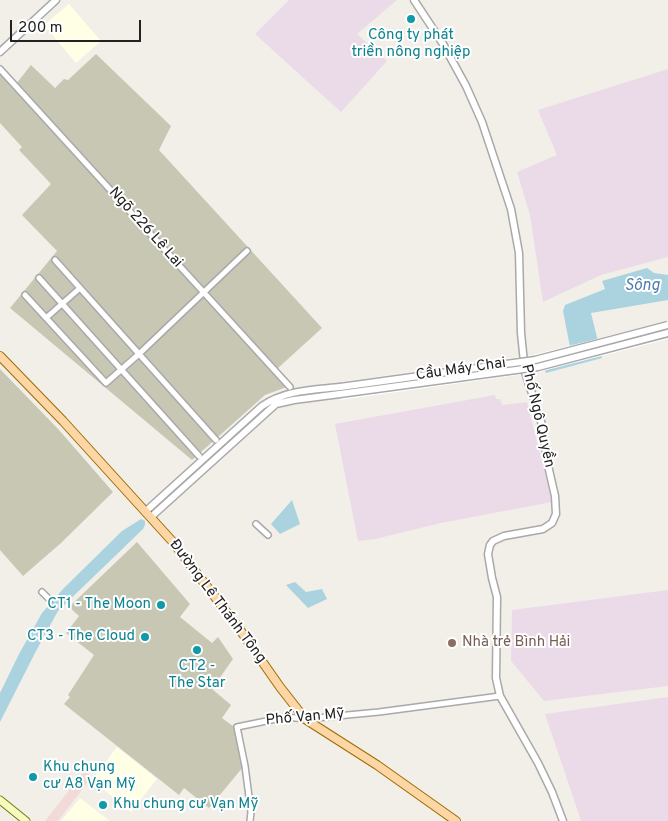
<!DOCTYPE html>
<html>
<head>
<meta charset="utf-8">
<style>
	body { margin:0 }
	#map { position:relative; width:668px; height:821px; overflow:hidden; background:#f2efe9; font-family:Overpass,sans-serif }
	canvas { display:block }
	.scale { position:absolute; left:10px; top:20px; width:131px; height:22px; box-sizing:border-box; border:2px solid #222; border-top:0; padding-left:6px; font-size:15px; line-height:18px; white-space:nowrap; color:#222; -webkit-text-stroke:4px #fff; paint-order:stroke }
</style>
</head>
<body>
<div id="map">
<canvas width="668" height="821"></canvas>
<div class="scale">200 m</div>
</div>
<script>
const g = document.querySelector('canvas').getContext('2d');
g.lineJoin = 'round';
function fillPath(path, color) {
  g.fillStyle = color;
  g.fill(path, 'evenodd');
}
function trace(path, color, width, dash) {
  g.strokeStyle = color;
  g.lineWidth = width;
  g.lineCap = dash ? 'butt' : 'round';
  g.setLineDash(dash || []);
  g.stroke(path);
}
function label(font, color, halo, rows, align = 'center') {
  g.font = font + ' Overpass,sans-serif';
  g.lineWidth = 4;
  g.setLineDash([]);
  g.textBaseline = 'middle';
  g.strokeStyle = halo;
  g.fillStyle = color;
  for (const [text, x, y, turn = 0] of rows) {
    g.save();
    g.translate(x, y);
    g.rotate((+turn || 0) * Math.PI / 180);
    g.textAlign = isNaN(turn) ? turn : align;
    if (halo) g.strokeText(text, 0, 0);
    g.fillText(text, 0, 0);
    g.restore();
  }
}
const commercial = new Path2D(`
	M 84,771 L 92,777 L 58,821 L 45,821 Z`);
const industrial = new Path2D(`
	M 289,0 L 397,0 L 357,34 L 387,61 L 341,112 L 255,34 Z
	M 668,69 L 668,257 L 601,275 L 543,302 L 530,215 L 517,172 L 557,155 L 538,110 Z
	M 495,395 L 496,399 L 500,399 L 502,405 L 527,402 L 552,502 L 441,523 L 375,539 L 358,541 L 335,424 Z
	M 668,590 L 668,686 L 544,701 L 511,661 L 512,610 Z
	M 668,697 L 668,821 L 581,821 L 545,714 Z`);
const education = new Path2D(`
	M 69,4 L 101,41 L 76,63 L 44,25 Z
	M 117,747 L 157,779 L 131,812 L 92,780 Z
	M 80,798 L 110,821 L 61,821 Z`);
const construction = new Path2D(`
	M 96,54 L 171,126 L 159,150 L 322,328 L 277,369 L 292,385 L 265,395 L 192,460 L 10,308 L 57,251 L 22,215 L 51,184 L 19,150 L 22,147 L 0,123 L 0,67 L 16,84 L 31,65 L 55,88 L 64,79 L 68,80 Z
	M 0,369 L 59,430 L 113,492 L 61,543 L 23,576 L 0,550 Z
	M 137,542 L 190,604 L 180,617 L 212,643 L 218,637 L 233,659 L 212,689 L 231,705 L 222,718 L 234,727 L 243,767 L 209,808 L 184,788 L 179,795 L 64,704 L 70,697 L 68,695 L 94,655 L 66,633 L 79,616 L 69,607 Z`);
const water = new Path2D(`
	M 647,268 L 654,273 L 668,275 L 668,300 L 591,313 L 602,358 L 546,373 L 541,362 L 570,347 L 563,311 L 565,305 L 605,289 L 602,281 Z
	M 292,500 L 300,524 L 280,534 L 271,524 Z
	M 141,519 L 145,521 L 145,525 L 143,529 L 58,611 L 35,653 L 0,722 L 0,693 L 19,654 L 42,613 L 63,589 L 122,531 Z
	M 295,582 L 306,592 L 322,589 L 327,599 L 308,608 L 286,585 Z`);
const pier = new Path2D(`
	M 668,321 L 668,339 L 539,372 L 340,400 L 340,382 L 533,355 Z`);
const minor = new Path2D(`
	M 0,69 L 290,387
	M 55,260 L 216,440
	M 39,278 L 199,456
	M 25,295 L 106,383 L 139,354 L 247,251
	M 46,318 L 80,288
	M 256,524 L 268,535
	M 42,592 L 50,600
	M 250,821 L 251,812 L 245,766 L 237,727 L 286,717 L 305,719 L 379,712 L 500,696`);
const tertiary = new Path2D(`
	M 414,0 L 443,44 L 466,86 L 482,122 L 511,209 L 519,253 L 521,333 L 525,372 L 541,421 L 549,470 L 555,496 L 556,514 L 552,523 L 543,529 L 504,536 L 493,541 L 490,545 L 488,554 L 492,578 L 497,597 L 496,678 L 500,696 L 538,763 L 552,792 L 563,821
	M 0,52 L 56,0
	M 146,511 L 262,406 C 285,390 312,390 340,387
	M 151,517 L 276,404 L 294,400 L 340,394`);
const secondary = new Path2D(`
	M 0,800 L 26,821`);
const primary = new Path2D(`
	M 0,356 L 63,421 L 172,541 L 238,627 L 280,687 L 305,719 L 377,765 L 456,821`);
const tertiaryBridge = new Path2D(`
	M 340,387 L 535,360 L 668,325
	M 340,394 L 538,367 L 668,333`);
const markers = [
	[411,19,5,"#0f9aa8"],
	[161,605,5,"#0f9aa8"],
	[145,637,5,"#0f9aa8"],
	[452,643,5,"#8d6e63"],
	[197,650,5,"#0f9aa8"],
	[33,777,5,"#0f9aa8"],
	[103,805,5,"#0f9aa8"]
];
const cultureNames = [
	["Công ty phát",411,36],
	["triền nông nghiệp",411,53],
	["CT1 - The Moon",151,605,"right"],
	["CT3 - The Cloud",135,637,"right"],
	["CT2 -",197,667],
	["The Star",197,684],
	["Khu chung",43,768,"left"],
	["cư A8 Vạn Mỹ",43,785,"left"],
	["Khu chung cư Vạn Mỹ",113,805,"left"]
];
const streetNames = [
	["Ngõ 226 Lê Lai",145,228,48],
	["Cầu Máy Chai",461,370,-8],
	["Phố Ngô Quyền",537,416,77],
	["Đường Lê Thánh Tông",217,602,53],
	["Phố Vạn Mỹ",305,718,-5]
];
const educationNames = [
	["Nhà trẻ Bình Hải",462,643]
];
const waterNames = [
	["Sông",642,287]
];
fillPath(commercial, '#f2dad9');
fillPath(industrial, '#ebdbe8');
fillPath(education, '#ffffe5');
fillPath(construction, '#c7c7b4');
fillPath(water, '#aad3df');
fillPath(pier, '#fff');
trace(minor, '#a9a9a9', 8);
trace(tertiary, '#a9a9a9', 9);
trace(secondary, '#707d05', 9);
trace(primary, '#a06b00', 10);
trace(minor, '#fff', 5);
trace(tertiary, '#fff', 6);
trace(secondary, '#f7fabf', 7);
trace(primary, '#fcd6a4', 8);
trace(tertiaryBridge, '#a9a9a9', 9, []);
trace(tertiaryBridge, '#fff', 6);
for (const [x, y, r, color] of markers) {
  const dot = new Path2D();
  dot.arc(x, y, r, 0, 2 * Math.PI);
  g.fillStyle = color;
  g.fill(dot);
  trace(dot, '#fff', 2);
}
label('15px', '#0d838f', '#fff', cultureNames);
label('15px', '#222', '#fff', streetNames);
label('15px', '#785e54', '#fff', educationNames, 'left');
label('italic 16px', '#4a7aab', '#fff', waterNames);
</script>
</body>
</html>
